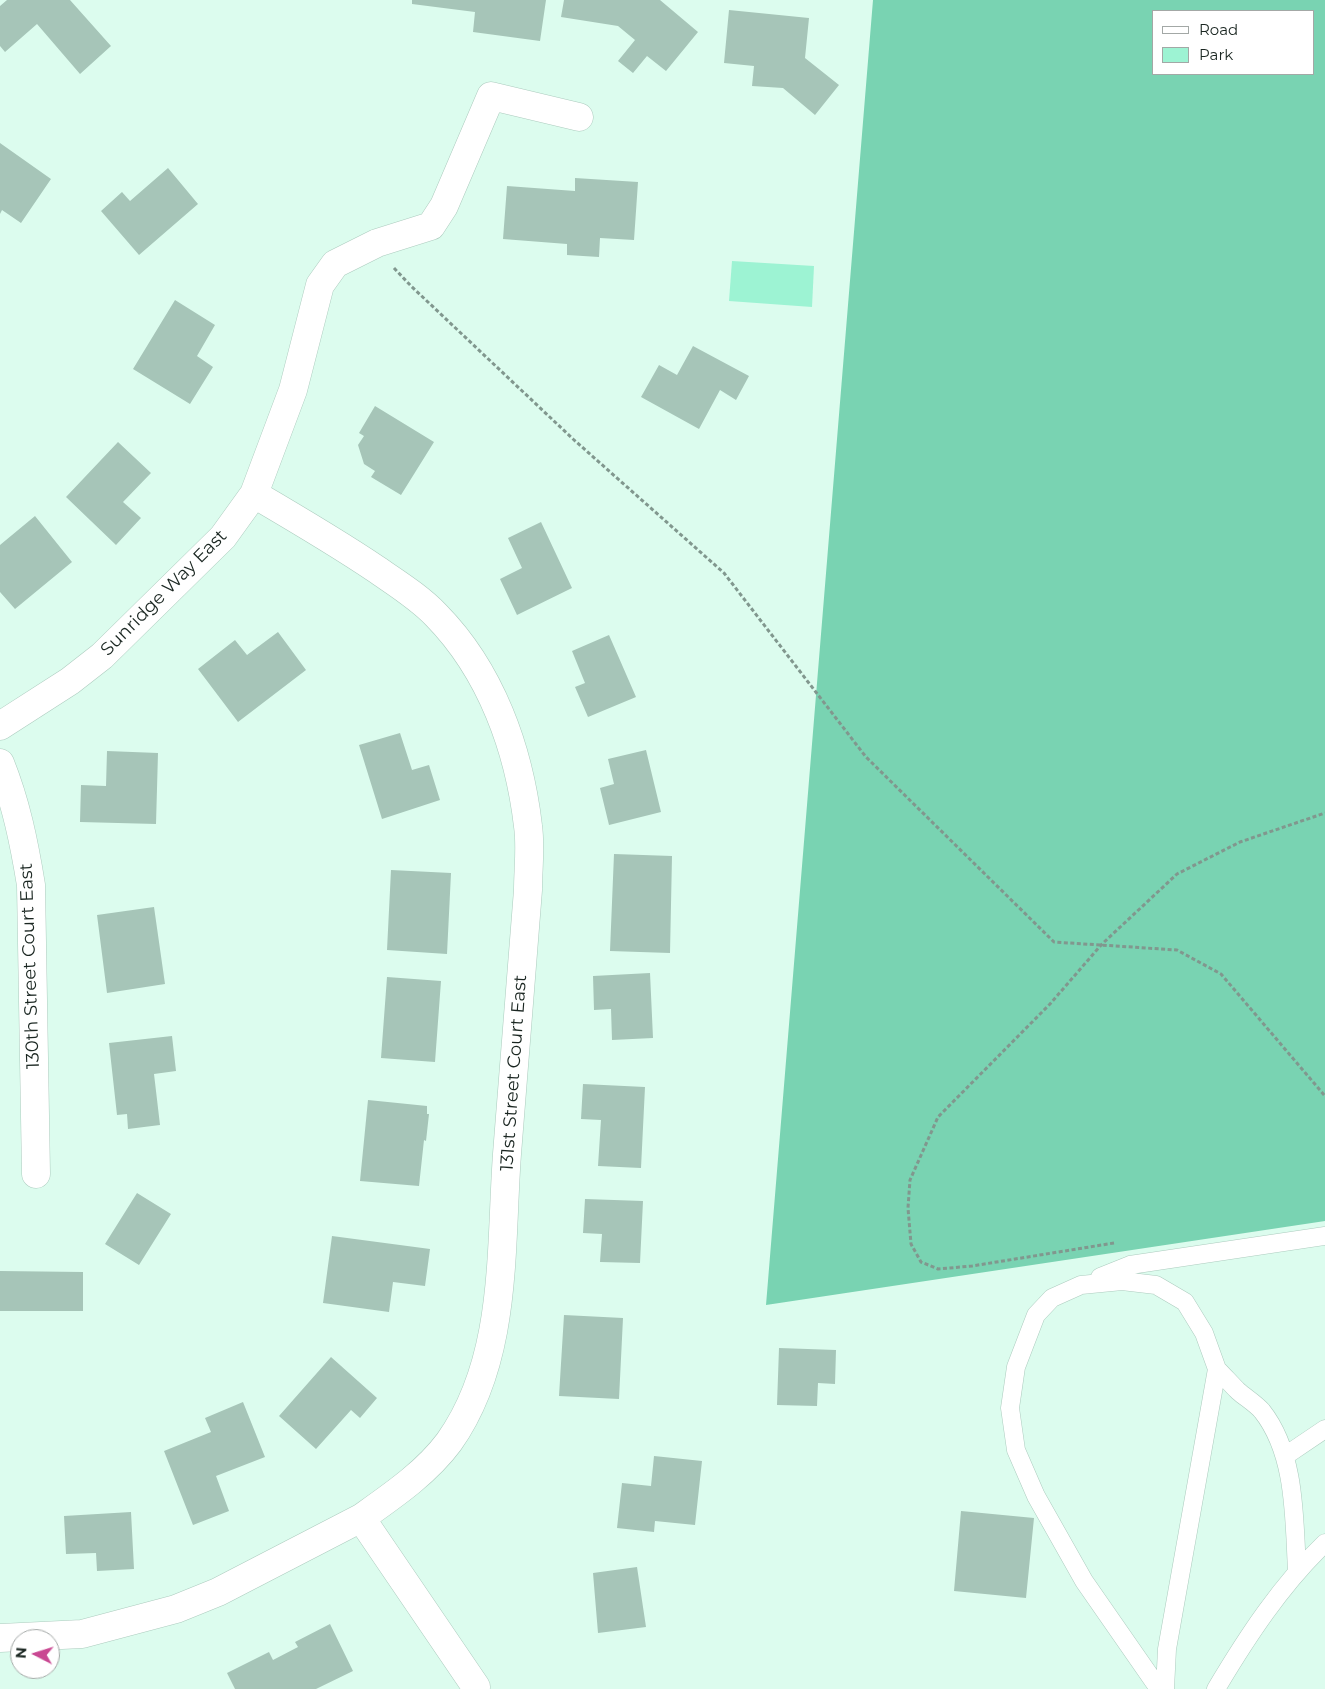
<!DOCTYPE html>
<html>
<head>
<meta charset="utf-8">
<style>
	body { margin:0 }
	#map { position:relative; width:1325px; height:1689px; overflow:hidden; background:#dcfcee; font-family:Montserrat,sans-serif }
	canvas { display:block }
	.legend { position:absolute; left:1152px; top:10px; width:162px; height:65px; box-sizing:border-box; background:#fff; border:1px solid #a3a8a6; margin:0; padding:6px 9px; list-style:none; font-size:15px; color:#1a2621 }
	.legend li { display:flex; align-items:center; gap:10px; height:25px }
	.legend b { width:25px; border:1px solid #a3a8a6 }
	.north { position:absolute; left:10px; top:1629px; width:50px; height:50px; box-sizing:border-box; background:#fff; border:1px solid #a3a8a6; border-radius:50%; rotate:275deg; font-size:14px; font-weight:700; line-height:20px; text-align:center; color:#1a2621 }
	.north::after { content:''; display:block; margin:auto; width:18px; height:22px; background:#c94892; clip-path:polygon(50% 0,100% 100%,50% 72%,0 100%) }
</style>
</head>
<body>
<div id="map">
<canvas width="1325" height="1689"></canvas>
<ul class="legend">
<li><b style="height:6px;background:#fff"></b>Road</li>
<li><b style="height:14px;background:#9df3d3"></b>Park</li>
</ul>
<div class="north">N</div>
</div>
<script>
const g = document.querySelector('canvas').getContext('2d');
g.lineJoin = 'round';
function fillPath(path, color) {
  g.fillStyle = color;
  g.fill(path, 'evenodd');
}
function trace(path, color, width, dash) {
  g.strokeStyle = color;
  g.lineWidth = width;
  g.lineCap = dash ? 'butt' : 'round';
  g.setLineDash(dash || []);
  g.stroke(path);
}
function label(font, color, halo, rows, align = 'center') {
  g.font = font + ' Montserrat,sans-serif';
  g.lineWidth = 4.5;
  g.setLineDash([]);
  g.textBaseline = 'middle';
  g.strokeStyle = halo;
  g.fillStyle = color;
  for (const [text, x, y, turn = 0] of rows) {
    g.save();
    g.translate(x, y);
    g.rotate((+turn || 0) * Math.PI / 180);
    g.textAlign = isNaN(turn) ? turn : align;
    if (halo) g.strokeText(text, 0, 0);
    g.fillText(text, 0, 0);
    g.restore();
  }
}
const green = new Path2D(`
	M 732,261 L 814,266 L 812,307 L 729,301 Z`);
const forest = new Path2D(`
	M 873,0 L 1325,0 L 1325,1221 L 766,1305 ZM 1154,11 L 1314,11 L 1314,74 L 1154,74 Z`);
const building = new Path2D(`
	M 7,0 L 70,0 L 111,46 L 80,74 L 37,24 L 5,52 L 0,46 L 0,6 Z
	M 412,0 L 546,0 L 540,41 L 473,32 L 475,12 L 412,4 Z
	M 564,0 L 660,0 L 698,32 L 666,71 L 647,56 L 633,73 L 618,61 L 635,40 L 618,26 L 561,17 Z
	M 729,10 L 809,18 L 805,58 L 839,85 L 815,115 L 783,88 L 752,86 L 754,66 L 724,63 Z
	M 0,143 L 51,179 L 21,223 L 2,210 L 0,214 Z
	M 168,168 L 198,204 L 139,255 L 101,211 L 122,192 L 130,201 Z
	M 575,178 L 638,182 L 634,240 L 600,238 L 599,257 L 567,255 L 567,244 L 503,239 L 507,186 L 575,191 Z
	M 175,300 L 215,325 L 197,356 L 213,367 L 190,404 L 133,369 Z
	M 693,346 L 749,376 L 736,400 L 720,390 L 699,429 L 641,397 L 659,365 L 677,375 Z
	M 375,406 L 434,442 L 401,495 L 371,477 L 375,471 L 364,464 L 358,445 L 364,436 L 359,433 Z
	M 118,442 L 151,473 L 123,502 L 141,518 L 116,545 L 66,497 Z
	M 35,516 L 72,562 L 15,609 L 0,592 L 0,545 Z
	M 541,522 L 572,588 L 517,615 L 500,579 L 522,568 L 508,538 Z
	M 278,632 L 306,670 L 238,722 L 198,669 L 235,640 L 247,655 Z
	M 609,635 L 636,697 L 588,717 L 575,687 L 585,683 L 572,651 Z
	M 400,733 L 412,770 L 429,765 L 440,800 L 382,819 L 359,745 Z
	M 646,750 L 661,812 L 609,825 L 600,788 L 614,784 L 608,759 Z
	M 107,751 L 158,753 L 156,824 L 80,822 L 81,785 L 106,786 Z
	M 614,854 L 672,856 L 670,953 L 610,951 Z
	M 391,870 L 451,873 L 447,954 L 387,950 Z
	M 154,907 L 165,984 L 107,993 L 97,915 Z
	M 650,973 L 653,1038 L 612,1040 L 611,1009 L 594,1010 L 593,976 Z
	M 387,977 L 441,981 L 435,1062 L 381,1058 Z
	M 172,1036 L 176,1071 L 154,1074 L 160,1125 L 128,1129 L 127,1114 L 117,1115 L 109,1043 Z
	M 583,1084 L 645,1087 L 641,1168 L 598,1166 L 601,1120 L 581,1119 Z
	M 368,1100 L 427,1106 L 427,1114 L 429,1114 L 426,1141 L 424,1140 L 419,1186 L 360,1181 Z
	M 137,1193 L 171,1214 L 139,1265 L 105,1244 Z
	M 585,1199 L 643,1201 L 640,1263 L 600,1262 L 602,1234 L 583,1233 Z
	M 332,1236 L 430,1249 L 425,1286 L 393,1282 L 389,1312 L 323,1303 Z
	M 0,1271 L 83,1272 L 83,1311 L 0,1311 Z
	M 564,1315 L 623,1318 L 619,1399 L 559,1396 Z
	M 779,1348 L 836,1350 L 835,1384 L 818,1383 L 817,1406 L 777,1405 Z
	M 331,1357 L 377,1398 L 360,1418 L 351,1410 L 316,1449 L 279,1416 Z
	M 243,1402 L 265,1457 L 216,1476 L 229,1511 L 193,1525 L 164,1451 L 211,1432 L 205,1418 Z
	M 654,1456 L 702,1461 L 695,1525 L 655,1521 L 654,1532 L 617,1528 L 622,1483 L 651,1486 Z
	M 961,1511 L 1034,1518 L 1026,1598 L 954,1591 Z
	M 131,1512 L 134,1569 L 97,1571 L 96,1553 L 66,1554 L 64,1516 Z
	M 637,1567 L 646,1627 L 598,1633 L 593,1573 Z
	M 330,1624 L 353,1671 L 316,1689 L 235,1689 L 227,1673 L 269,1652 L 273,1660 L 298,1647 L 295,1642 Z`);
const path = new Path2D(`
	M 394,268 L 411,286 L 573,439 L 724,573 L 866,757 L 1054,942 L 1177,950 L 1221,974 L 1325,1096
	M 1114,1243 L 972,1266 L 938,1269 L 921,1262 L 911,1244 L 908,1208 L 910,1180 L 938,1117 L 1050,1004 L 1102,944 L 1177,874 L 1240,842 L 1325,813`);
const lane = new Path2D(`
	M 1100,1277 L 1130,1265 L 1325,1236
	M 1217,1369 C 1224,1376 1231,1384 1238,1391 C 1246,1398 1255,1403 1262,1411 C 1296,1454 1294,1518 1297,1570
	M 1285,1456 L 1325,1429
	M 1159,1689 L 1084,1581 L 1036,1496 L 1016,1450 L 1010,1408 L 1016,1367 L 1036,1315 L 1052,1298 L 1081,1285 L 1122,1281 L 1156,1285 L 1185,1302 L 1204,1333 L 1217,1369 L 1167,1649 L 1165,1689
	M 1216,1689 C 1247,1637 1281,1585 1325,1543`);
const street = new Path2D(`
	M 254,494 C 295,518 336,542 376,569 C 396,583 419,597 436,615 C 491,671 519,749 528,826 C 531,847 528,869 528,890 C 521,978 514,1066 507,1154 C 500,1250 508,1359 449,1442 C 426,1473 392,1496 361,1518 L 476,1687
	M 0,726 L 70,681 L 102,656 L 223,537 L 254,494 L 293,390 L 320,285 L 335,264 L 377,243 L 431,226 L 444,206 L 491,96 L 579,117
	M 0,763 C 16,803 24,842 31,885 L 36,1174
	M 0,1638 L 82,1634 L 176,1609 L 218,1592 L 361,1518`);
const streetNames = [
	["Sunridge Way East",164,593,-45],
	["130th Street Court East",30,966,-92],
	["131st Street Court East",514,1073,-86]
];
fillPath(green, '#9df3d3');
fillPath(forest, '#79d3b2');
fillPath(building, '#a6c5b8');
trace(lane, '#accbbe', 19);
trace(street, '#accbbe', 29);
trace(path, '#81978e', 3, [4, 2.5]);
trace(lane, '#fff', 18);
trace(street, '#fff', 28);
label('18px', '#1a2621', '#fff', streetNames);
</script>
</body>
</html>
